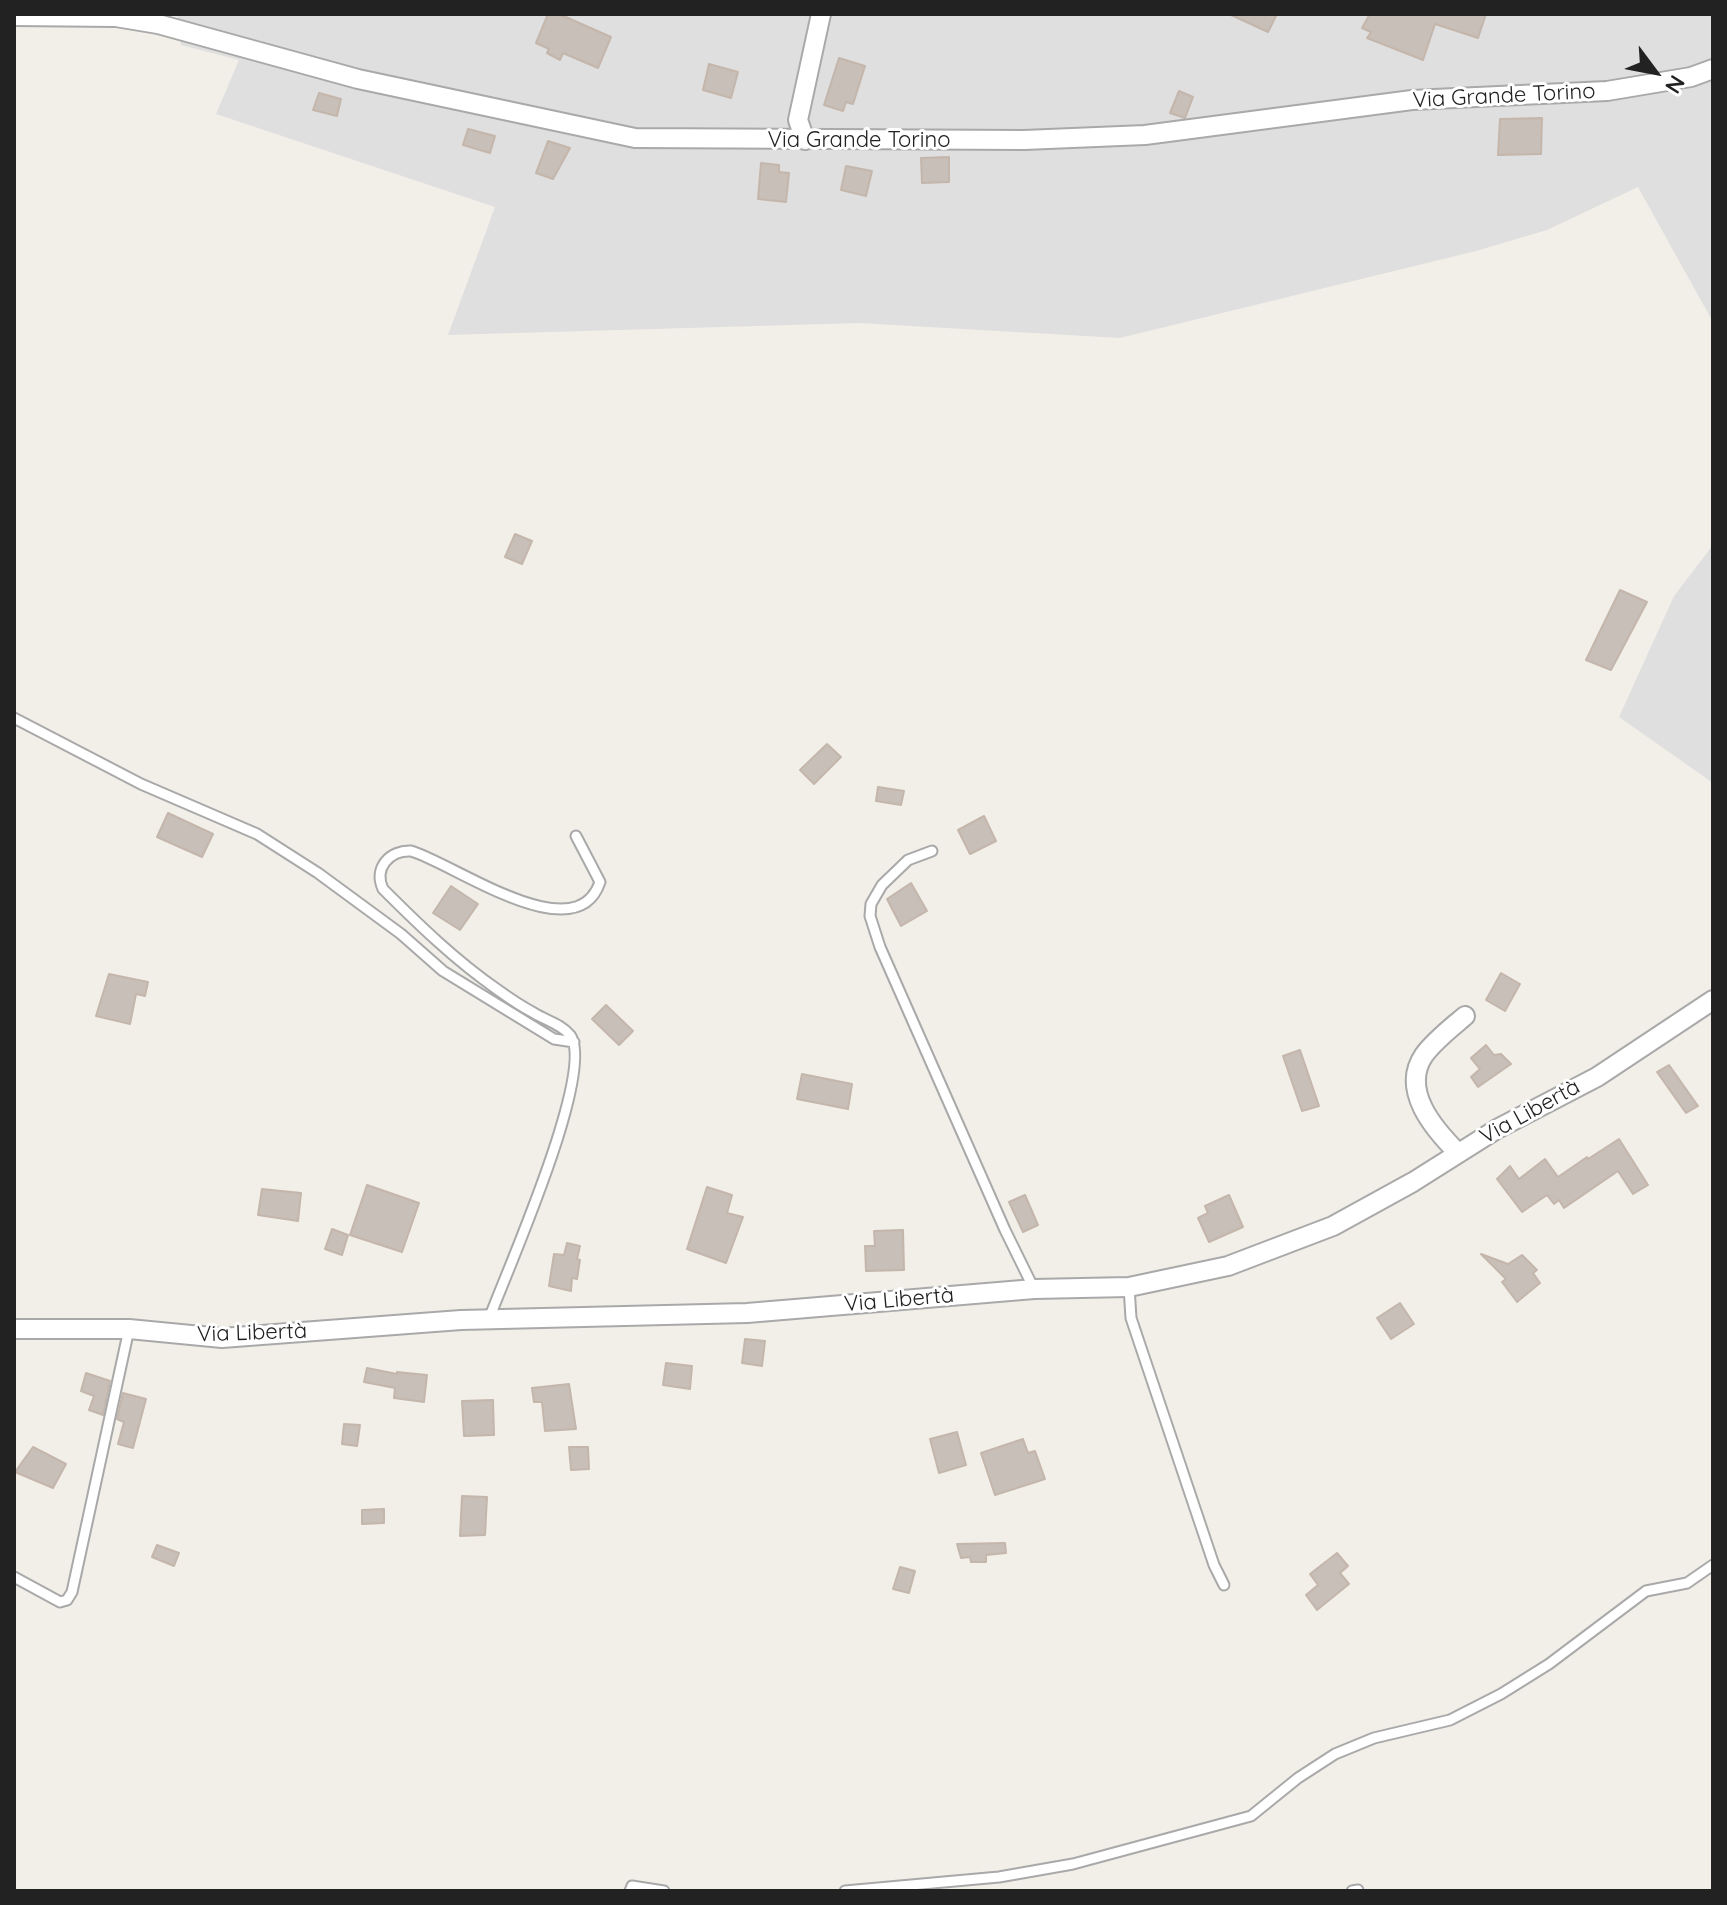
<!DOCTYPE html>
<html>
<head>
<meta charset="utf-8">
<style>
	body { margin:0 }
	#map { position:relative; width:1727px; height:1905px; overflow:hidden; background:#f2efe9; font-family:Quicksand,sans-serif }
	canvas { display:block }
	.frame { position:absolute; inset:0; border:16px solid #222; pointer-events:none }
	.north { position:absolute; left:1615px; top:32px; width:80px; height:80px; -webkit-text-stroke:6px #fff; paint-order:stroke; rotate:122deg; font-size:22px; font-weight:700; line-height:32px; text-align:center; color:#222 }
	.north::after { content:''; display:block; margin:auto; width:28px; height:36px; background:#222; clip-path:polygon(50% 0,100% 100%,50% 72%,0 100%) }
</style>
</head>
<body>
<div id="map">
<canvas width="1727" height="1905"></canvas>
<div class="frame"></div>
<div class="north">N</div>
</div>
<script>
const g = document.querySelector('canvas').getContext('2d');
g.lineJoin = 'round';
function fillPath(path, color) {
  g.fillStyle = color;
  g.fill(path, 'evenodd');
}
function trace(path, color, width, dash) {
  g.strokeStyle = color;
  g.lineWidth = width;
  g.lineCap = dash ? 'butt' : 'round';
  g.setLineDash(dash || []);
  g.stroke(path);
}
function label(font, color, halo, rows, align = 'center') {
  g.font = font + ' Quicksand,sans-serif';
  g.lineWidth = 6;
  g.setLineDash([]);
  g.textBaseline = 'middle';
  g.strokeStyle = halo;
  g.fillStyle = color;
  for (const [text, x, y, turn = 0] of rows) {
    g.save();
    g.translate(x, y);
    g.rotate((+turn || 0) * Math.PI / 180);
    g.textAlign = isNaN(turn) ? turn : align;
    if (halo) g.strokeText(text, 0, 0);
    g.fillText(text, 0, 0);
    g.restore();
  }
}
const residential = new Path2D(`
	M 177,14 L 1713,14 L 1713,322 L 1638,187 L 1547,230 L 1476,251 L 1120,338 L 859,323 L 448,335 L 495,207 L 216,114 L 239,60 L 181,45 Z
	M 1713,545 L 1713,783 L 1619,717 L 1674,596 Z`);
const building = new Path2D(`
	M 548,14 L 559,14 L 611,37 L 598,68 L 563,53 L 560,60 L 547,53 L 549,49 L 536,43 Z
	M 1229,14 L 1277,14 L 1268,32 Z
	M 1370,14 L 1486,14 L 1478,38 L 1435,24 L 1423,60 L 1367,38 L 1371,32 L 1362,28 Z
	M 839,58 L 865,66 L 853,104 L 846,102 L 843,111 L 824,105 Z
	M 709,64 L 738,72 L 731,98 L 703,90 Z
	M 1179,91 L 1193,97 L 1185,118 L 1170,113 Z
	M 319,93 L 341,99 L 337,116 L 313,110 Z
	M 1542,118 L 1541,154 L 1498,155 L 1500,119 Z
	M 468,129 L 495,136 L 490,153 L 463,145 Z
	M 548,141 L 570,148 L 553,179 L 536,173 Z
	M 949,157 L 949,182 L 922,183 L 921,158 Z
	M 761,163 L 779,165 L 779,172 L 789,173 L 786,202 L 758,199 Z
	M 846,166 L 872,171 L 866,196 L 841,190 Z
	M 515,534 L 532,541 L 522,564 L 505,557 Z
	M 1620,590 L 1647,602 L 1611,670 L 1586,660 Z
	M 827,744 L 841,757 L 814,784 L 800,770 Z
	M 878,787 L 904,791 L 901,805 L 876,801 Z
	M 168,813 L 213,834 L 202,857 L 157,837 Z
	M 984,816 L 996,841 L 970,854 L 958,830 Z
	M 911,883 L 927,911 L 901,926 L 887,899 Z
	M 451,886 L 478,904 L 460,930 L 433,913 Z
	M 1501,973 L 1520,984 L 1505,1011 L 1486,1000 Z
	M 109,974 L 148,982 L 145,996 L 136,994 L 130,1024 L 96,1016 Z
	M 606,1005 L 633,1031 L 619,1045 L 592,1019 Z
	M 1486,1045 L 1494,1055 L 1501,1054 L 1511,1064 L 1478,1087 L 1471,1077 L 1480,1069 L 1471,1058 Z
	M 1300,1050 L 1319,1106 L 1302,1111 L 1283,1056 Z
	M 1669,1065 L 1698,1106 L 1686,1113 L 1657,1072 Z
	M 802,1074 L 852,1084 L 848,1109 L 797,1099 Z
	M 1619,1139 L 1648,1185 L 1633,1194 L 1618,1171 L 1564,1208 L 1559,1200 L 1554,1204 L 1547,1195 L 1522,1212 L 1497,1179 L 1510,1166 L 1519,1179 L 1545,1159 L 1558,1177 L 1587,1157 L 1588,1159 Z
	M 367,1185 L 419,1203 L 402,1252 L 350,1235 Z
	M 707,1187 L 732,1195 L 727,1213 L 743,1217 L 726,1263 L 687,1249 Z
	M 262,1189 L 301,1193 L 298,1221 L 258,1215 Z
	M 1025,1195 L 1038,1225 L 1023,1232 L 1009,1202 Z
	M 1229,1195 L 1243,1227 L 1209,1242 L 1198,1218 L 1208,1213 L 1205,1206 Z
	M 332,1229 L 348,1235 L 342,1255 L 325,1249 Z
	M 903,1230 L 904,1270 L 866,1271 L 865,1246 L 875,1246 L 874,1231 Z
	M 567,1243 L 580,1246 L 577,1259 L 580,1260 L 577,1279 L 572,1278 L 571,1291 L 549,1286 L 554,1254 L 564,1255 Z
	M 1481,1254 L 1508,1264 L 1522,1255 L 1537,1270 L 1533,1273 L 1540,1283 L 1517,1302 L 1502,1282 L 1506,1279 Z
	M 1400,1303 L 1414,1324 L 1391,1339 L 1377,1318 Z
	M 745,1339 L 765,1341 L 762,1366 L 742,1363 Z
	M 666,1363 L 692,1366 L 690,1389 L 663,1385 Z
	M 367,1368 L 397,1374 L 397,1372 L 427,1375 L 424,1402 L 394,1398 L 395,1388 L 364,1382 Z
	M 86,1373 L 110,1381 L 103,1415 L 89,1410 L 94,1396 L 81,1391 Z
	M 569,1384 L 576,1429 L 545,1431 L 542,1402 L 534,1402 L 532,1388 Z
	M 123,1393 L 146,1399 L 133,1448 L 118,1444 L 124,1422 L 117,1419 Z
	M 493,1400 L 494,1435 L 464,1436 L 462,1401 Z
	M 344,1424 L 360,1425 L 357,1446 L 342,1444 Z
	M 957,1432 L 966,1465 L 939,1473 L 930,1439 Z
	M 1023,1439 L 1028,1453 L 1035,1451 L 1045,1479 L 995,1495 L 981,1453 Z
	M 33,1447 L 66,1464 L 53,1488 L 15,1472 Z
	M 569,1447 L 588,1447 L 589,1469 L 571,1470 Z
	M 462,1496 L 487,1497 L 485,1535 L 460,1536 Z
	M 384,1509 L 384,1523 L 362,1524 L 362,1510 Z
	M 1005,1543 L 1006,1553 L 986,1555 L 986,1562 L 971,1562 L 970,1557 L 961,1558 L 957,1544 Z
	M 157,1545 L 179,1553 L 174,1566 L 152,1557 Z
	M 1337,1553 L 1348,1566 L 1340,1573 L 1349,1584 L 1317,1610 L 1306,1595 L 1318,1585 L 1310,1574 Z
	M 900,1567 L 915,1571 L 909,1593 L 893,1589 Z`);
const lane = new Path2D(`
	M 14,718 L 141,784 L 257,834 L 318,873 L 401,934 L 443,971 L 554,1039 L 574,1042
	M 932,851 L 908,860 L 882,885 L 871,904 L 870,916 L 880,947 L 1005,1230 L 1034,1289
	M 1129,1287 L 1131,1318 L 1214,1565 L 1224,1585
	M 489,1319 C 505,1275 597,1070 570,1035 C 561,1024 545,1020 534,1013 C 521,1006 509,998 498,990 C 455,960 419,925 383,889 C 373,868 390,850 411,851 C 453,863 576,953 600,882 L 576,836
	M 14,1577 L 60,1602 L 67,1600 L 72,1592 L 129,1329
	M 630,1891 L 632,1886 L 664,1891
	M 845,1891 L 999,1877 L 1073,1864 L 1251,1816 L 1298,1778 L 1335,1754 L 1374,1738 L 1450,1720 L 1501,1694 L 1549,1664 L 1646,1591 L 1687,1583 L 1713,1565
	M 1352,1891 L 1358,1890`);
const street = new Path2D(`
	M 14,16 L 116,17 L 158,24 L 358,79 L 635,138 L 1024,140 L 1145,135 L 1412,100 L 1607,91 L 1691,77 L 1713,69
	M 805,140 L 798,120 L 821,14
	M 1458,1153 C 1434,1129 1400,1090 1424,1055 C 1435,1040 1451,1028 1465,1016
	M 14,1329 L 129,1329 L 222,1338 L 461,1320 L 747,1313 L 1034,1289 L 1129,1287 L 1228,1266 L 1333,1226 L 1413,1182 L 1497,1129 L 1597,1077 L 1713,1000`);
const streetNames = [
	["Via Grande Torino",1504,96,-3],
	["Via Grande Torino",859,140],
	["Via Libertà",1530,1112,-29],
	["Via Libertà",899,1300,-5],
	["Via Libertà",252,1333,-2]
];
fillPath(residential, '#e0dfdf');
fillPath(building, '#c7bfb8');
trace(building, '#c4b6ab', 2);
trace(lane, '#a9a9a9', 13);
trace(street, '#a9a9a9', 22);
trace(lane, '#fff', 9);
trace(street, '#fff', 18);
label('22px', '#222', '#fff', streetNames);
</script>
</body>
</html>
